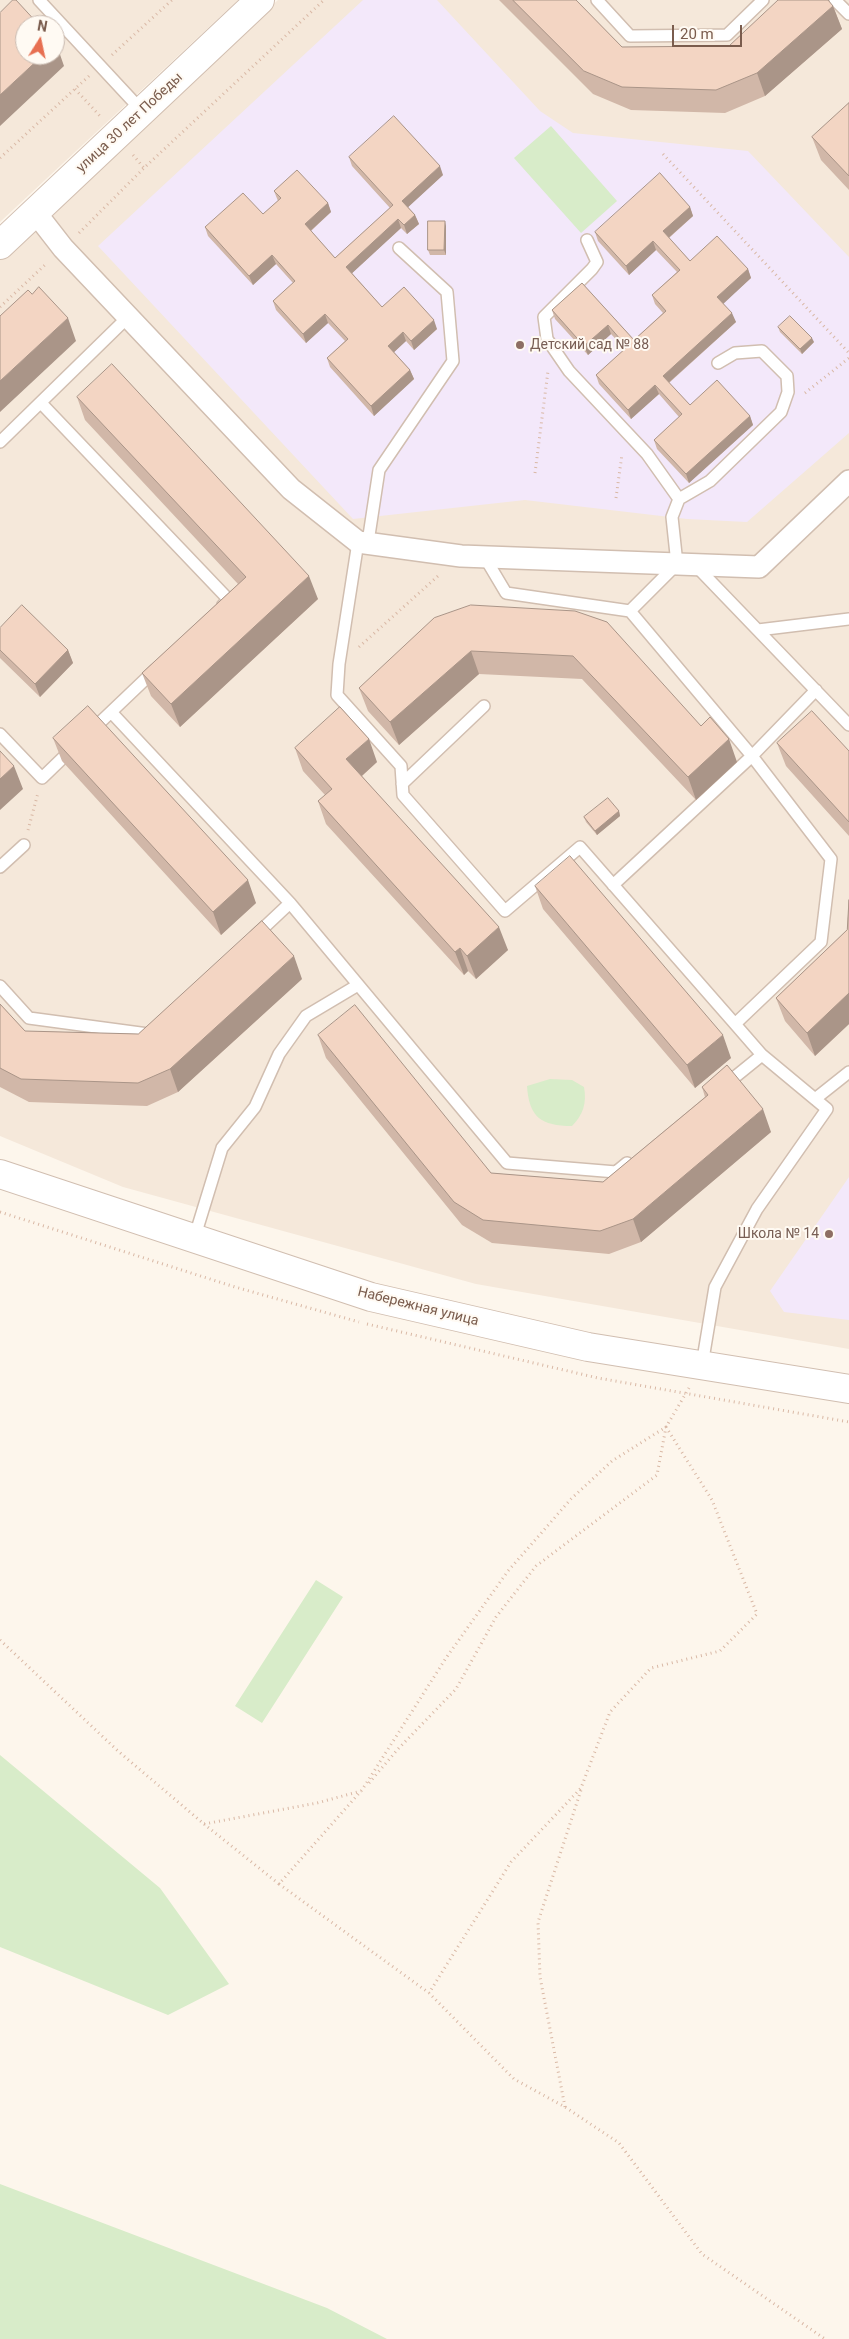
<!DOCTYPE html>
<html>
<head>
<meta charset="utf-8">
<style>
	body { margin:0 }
	#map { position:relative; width:849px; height:2339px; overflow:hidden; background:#fdf6ec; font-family:Roboto,sans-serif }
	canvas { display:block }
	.north { position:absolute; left:15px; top:15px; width:50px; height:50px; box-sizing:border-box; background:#fffaf3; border:1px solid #cabbb1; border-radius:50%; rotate:10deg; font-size:14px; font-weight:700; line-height:20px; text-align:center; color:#7a5c4d }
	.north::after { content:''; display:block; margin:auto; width:18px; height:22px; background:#e76f51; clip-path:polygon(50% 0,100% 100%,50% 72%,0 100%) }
	.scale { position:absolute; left:672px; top:25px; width:70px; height:22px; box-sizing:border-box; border:2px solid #7a5c4d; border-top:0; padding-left:6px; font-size:15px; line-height:18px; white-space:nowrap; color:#7a5c4d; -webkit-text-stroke:4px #fffaf3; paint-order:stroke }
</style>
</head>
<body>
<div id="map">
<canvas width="849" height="2339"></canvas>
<div class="north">N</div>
<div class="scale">20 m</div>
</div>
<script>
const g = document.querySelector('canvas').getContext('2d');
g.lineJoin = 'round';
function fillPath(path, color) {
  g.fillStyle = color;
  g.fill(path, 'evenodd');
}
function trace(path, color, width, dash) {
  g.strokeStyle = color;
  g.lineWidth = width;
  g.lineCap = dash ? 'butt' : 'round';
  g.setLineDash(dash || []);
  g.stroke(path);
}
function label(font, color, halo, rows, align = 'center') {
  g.font = font + ' Roboto,sans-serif';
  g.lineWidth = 4;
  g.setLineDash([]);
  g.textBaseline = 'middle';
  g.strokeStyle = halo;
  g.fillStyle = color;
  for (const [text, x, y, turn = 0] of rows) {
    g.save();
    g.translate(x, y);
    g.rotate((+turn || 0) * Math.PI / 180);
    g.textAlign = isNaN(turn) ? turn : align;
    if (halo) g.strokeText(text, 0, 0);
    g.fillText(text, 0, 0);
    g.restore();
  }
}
const residential = new Path2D(`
	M 0,0 L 238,0 L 0,222 ZM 25,25 L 55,25 L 55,55 L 25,55 Z
	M 278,0 L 849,0 L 849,1349 L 476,1284 L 123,1187 L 0,1136 L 0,259 Z`);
const education = new Path2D(`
	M 363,0 L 437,0 L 540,111 L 573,133 L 748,151 L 849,257 L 849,433 L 747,522 L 687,519 L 525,500 L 353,519 L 98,246 Z
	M 849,1177 L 849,1320 L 784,1312 L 770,1291 Z`);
const green = new Path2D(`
	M 551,126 L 617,201 L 581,233 L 514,158 Z
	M 550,1079 L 572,1080 L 584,1087 C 587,1103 583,1115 572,1126 C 541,1126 529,1117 527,1086 Z
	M 316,1580 L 343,1597 L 262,1723 L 235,1706 Z
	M 0,1755 L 160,1888 L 229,1984 L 168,2015 L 0,1947 Z
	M 0,2184 L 327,2308 L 387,2339 L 0,2339 Z`);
const path = new Path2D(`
	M 112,55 L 172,0
	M 75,89 L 100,116
	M 663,154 L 849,353
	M 133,155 L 144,168
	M 0,158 L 89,76
	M 79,233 L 144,168 L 324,0
	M 0,307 L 47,263
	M 805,393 L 849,358
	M 535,473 L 548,371
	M 616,498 L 622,454
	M 359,647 L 438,576
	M 28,830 L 38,793
	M 0,1212 L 235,1287 L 359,1322
	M 367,1324 L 598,1378 L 849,1422
	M 0,1640 L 118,1751 L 204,1824 L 317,1803 L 361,1791
	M 369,1783 L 398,1749 L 456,1689 L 496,1617 L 536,1566 L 657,1475 L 666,1427 L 689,1388
	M 204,1824 L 279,1884 L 362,1790 L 446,1658 L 508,1571 L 571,1499 L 612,1461 L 666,1427 L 712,1500 L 757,1614 L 720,1651 L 651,1668 L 610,1712 L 581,1788 L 511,1862 L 429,1993
	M 279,1884 L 429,1993 L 514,2079 L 565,2107 L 619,2143 L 702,2254 L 825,2339
	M 565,2107 L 540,1977 L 538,1922 L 581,1790`);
const service = new Path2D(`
	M 39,0 L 143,112
	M 597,0 L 630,36 L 727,35 L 763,0
	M 835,0 L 849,14
	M 587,240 L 597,262 L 592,269 L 544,317 L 547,339 L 569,371 L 647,454 L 679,499
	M 41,403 L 229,600 L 223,605
	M 0,442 L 128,317
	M 358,542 L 339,664 L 337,695 L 401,766 L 403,795 L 505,911 L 580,847 L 735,1024 L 821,942 L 831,859 L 752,756 L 630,611 L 506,593 L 484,556
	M 368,542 L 379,470 L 453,361 L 447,292 L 399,248
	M 696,566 L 849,725
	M 630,611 L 677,564 L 672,517 L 679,499 L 710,481 L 781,412 L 788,392 L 787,376 L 762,351 L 735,353 L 718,363
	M 758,630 L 849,619
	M 111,712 L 290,903 L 507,1163 L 616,1172 L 627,1163
	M 91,731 L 155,670
	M 0,734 L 42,778 L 72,749
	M 402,784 L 484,706
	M 0,867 L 24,845
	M 613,885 L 752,756 L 816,690
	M 256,935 L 290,903
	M 0,986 L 29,1018 L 148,1034 L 152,1031
	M 725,1085 L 762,1055 L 735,1024
	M 815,1099 L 849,1072
	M 194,1239 L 222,1148 L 255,1107 L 279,1054 L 306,1016 L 358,985
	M 702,1365 L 715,1287 L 757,1209 L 827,1109 L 762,1055`);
const minor = new Path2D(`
	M 35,212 L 63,248 L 291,489 L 358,542 L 461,556 L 759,567 L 849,481`);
const tertiary = new Path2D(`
	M 0,245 L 260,0
	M 0,1174 L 371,1297 L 588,1347 L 849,1389`);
const wall = new Path2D(`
	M 499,0 L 576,0 L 622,47 L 729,46 L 833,6 L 842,29 L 765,96 L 725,113 L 631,110 L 593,94 Z
	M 849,103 L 849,190 L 821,160 L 812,137 Z
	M 349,157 L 443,175 L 408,207 L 415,215 L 419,224 L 407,234 L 401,228 L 352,273 L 382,307 L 437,329 L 414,350 L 406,341 L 394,352 L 410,370 L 414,379 L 374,416 L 330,367 L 327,358 L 345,341 L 328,323 L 306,343 L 276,310 L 273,301 L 293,283 L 276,264 L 253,285 L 208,236 L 205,227 L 263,214 L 278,201 L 274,191 L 328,203 L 331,212 L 311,231 L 335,258 L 390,208 L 352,166 Z
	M 690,207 L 693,216 L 669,238 L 690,261 L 748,269 L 751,278 L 723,303 L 736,322 L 669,383 L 690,405 L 750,416 L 753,425 L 689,483 L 657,449 L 654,440 L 679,417 L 659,394 L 631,419 L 599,384 L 596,375 L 625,349 L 611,334 L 588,355 L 555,319 L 552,310 L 582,283 L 634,340 L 663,313 L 655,304 L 652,295 L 677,272 L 656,250 L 629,275 L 598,241 L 595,232 Z
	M 446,226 L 446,255 L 430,255 L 428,250 Z
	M 778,327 L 814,342 L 802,354 L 780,332 Z
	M 77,397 L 318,599 L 180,727 L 151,696 L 142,673 L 238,584 L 85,420 Z
	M 575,611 L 701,726 L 737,762 L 696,800 L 582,679 L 479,674 L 399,745 L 368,711 L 359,688 Z
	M 0,628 L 68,650 L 73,663 L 40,697 L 0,658 Z
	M 53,738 L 256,903 L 221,935 L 62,761 Z
	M 777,743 L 849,751 L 849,836 L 786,766 Z
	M 295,748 L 377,762 L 362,776 L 508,950 L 476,979 L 468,971 L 464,975 L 326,824 L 318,801 L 325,795 L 303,771 Z
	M 619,811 L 620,816 L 597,835 L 586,822 L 584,817 Z
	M 535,886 L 731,1058 L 695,1088 L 543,909 Z
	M 849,900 L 849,1024 L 815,1056 L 785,1021 L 776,998 L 847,930 Z
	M 302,979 L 178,1092 L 147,1106 L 29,1102 L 0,1087 L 0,1004 L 25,1031 L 138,1034 Z
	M 318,1035 L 491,1173 L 603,1182 L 705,1097 L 702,1087 L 771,1132 L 641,1242 L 609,1254 L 492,1243 L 462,1225 L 326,1058 Z`);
const shadedWall = new Path2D(`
	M 833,6 L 842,29 L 765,96 L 757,73 Z
	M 55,43 L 56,43 L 64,66 L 0,126 L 0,95 L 43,55 L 55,55 Z
	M 440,166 L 443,175 L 405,210 L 402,201 Z
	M 328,203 L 331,212 L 308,233 L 305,224 Z
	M 690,207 L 693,216 L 666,240 L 663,231 Z
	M 415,215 L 419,224 L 407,234 L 404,225 Z
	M 398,219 L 401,228 L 349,276 L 346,267 Z
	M 445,221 L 446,226 L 446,255 L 444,250 Z
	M 653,241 L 656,250 L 629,275 L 626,266 Z
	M 272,255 L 276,264 L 253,285 L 249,276 Z
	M 748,269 L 751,278 L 721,306 L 717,297 Z
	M 732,313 L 736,322 L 666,385 L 663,376 Z
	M 325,314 L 328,323 L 306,343 L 303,334 Z
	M 68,318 L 76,341 L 0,412 L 0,381 Z
	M 434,320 L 437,329 L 414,350 L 411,341 Z
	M 608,325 L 611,334 L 588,355 L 584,346 Z
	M 403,332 L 406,341 L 391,355 L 388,346 Z
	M 812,338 L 814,342 L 802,354 L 800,349 Z
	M 410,370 L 414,379 L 374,416 L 371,406 Z
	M 655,385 L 659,394 L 631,419 L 628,410 Z
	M 750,416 L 753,425 L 689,483 L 686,474 Z
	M 309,576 L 318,599 L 180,727 L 171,704 Z
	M 68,650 L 73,663 L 40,697 L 35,684 Z
	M 471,651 L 479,674 L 399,745 L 390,722 Z
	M 369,739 L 377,762 L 355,782 L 346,759 Z
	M 729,739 L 737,762 L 696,800 L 688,777 Z
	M 14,766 L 23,789 L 0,810 L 0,779 Z
	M 619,811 L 620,816 L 597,835 L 595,831 Z
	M 248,880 L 256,903 L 221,935 L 213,912 Z
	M 499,927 L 508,950 L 476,979 L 467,956 Z
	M 460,948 L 468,971 L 464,975 L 455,952 Z
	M 294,956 L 302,979 L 178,1092 L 170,1069 Z
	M 849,993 L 849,1024 L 815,1056 L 807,1033 Z
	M 723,1035 L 731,1058 L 695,1088 L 687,1065 Z
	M 763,1109 L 771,1132 L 641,1242 L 633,1219 Z`);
const building = new Path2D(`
	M 13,0 L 16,0 L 39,25 L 25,25 L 25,55 L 43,55 L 0,95 L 0,13 Z
	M 513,0 L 576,0 L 622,47 L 729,46 L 778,0 L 828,0 L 833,6 L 757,73 L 716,90 L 622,87 L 584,71 Z
	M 849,103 L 849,176 L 812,137 Z
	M 394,116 L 440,166 L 402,201 L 415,215 L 404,225 L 398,219 L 346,267 L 382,307 L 404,287 L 434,320 L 411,341 L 403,332 L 388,346 L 410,370 L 371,406 L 327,358 L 348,339 L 325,314 L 303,334 L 273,301 L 295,281 L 272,255 L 249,276 L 205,227 L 243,193 L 263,214 L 281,198 L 274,191 L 297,170 L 328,203 L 305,224 L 335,258 L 393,205 L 349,157 Z
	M 660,173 L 690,207 L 663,231 L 690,261 L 717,236 L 748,269 L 717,297 L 732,313 L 663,376 L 690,405 L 717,380 L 750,416 L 686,474 L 654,440 L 682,414 L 655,385 L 628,410 L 596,375 L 627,347 L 608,325 L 584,346 L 552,310 L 582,283 L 634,340 L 666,311 L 652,295 L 680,270 L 653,241 L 626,266 L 595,232 Z
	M 428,221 L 445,221 L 444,250 L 428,250 Z
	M 39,287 L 68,318 L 0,381 L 0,316 L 28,290 L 32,294 Z
	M 790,316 L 812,338 L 800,349 L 778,327 Z
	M 112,364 L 309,576 L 171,704 L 142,673 L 246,577 L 77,397 Z
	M 22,605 L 68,650 L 35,684 L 0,650 L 0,628 Z
	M 471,605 L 575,611 L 607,622 L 701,726 L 710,717 L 729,739 L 688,777 L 573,656 L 471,651 L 390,722 L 359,688 L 434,618 Z
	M 88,706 L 248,880 L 213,912 L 53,738 Z
	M 340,707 L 369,739 L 346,759 L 499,927 L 467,956 L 460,948 L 455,952 L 318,801 L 332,789 L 295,748 Z
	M 812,711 L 849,751 L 849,822 L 777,743 Z
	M 0,751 L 14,766 L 0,779 Z
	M 608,798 L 619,811 L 595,831 L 584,817 Z
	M 570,856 L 723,1035 L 687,1065 L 535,886 Z
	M 849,900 L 849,993 L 807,1033 L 776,998 L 847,930 Z
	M 262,921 L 294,956 L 170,1069 L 138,1083 L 21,1079 L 0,1068 L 0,1004 L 25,1031 L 138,1034 Z
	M 355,1005 L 491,1173 L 603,1182 L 708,1095 L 702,1087 L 727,1065 L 763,1109 L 633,1219 L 600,1231 L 483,1220 L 454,1202 L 318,1035 Z`);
const markers = [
	[520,345,5,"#8d6e63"],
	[829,1234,5,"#8d6e63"]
];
const streetNames = [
	["улица 30 лет Победы",130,123,-43],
	["Набережная улица",418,1307,14]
];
const educationNames = [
	["Детский сад № 88",530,345],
	["Школа № 14",819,1234,"right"]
];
fillPath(residential, '#f5e8da');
fillPath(education, '#f3e8fa');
fillPath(green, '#d8ecc9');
trace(service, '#d1beb0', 14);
trace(minor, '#d1beb0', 24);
trace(tertiary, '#d1beb0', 30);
trace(path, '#d9b8a5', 3, [1, 4]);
trace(service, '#fff', 11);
trace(minor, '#fff', 21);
trace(tertiary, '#fff', 28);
fillPath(wall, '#d1b7a8');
fillPath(shadedWall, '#aa9588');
fillPath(building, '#f3d5c3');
trace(building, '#aa9588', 1);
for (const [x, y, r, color] of markers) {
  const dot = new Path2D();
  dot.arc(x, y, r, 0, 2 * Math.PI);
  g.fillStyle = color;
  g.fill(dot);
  trace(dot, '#fffaf3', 2);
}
label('14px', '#7a5c4d', '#fffaf3', streetNames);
label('14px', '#785e54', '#fffaf3', educationNames, 'left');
</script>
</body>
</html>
